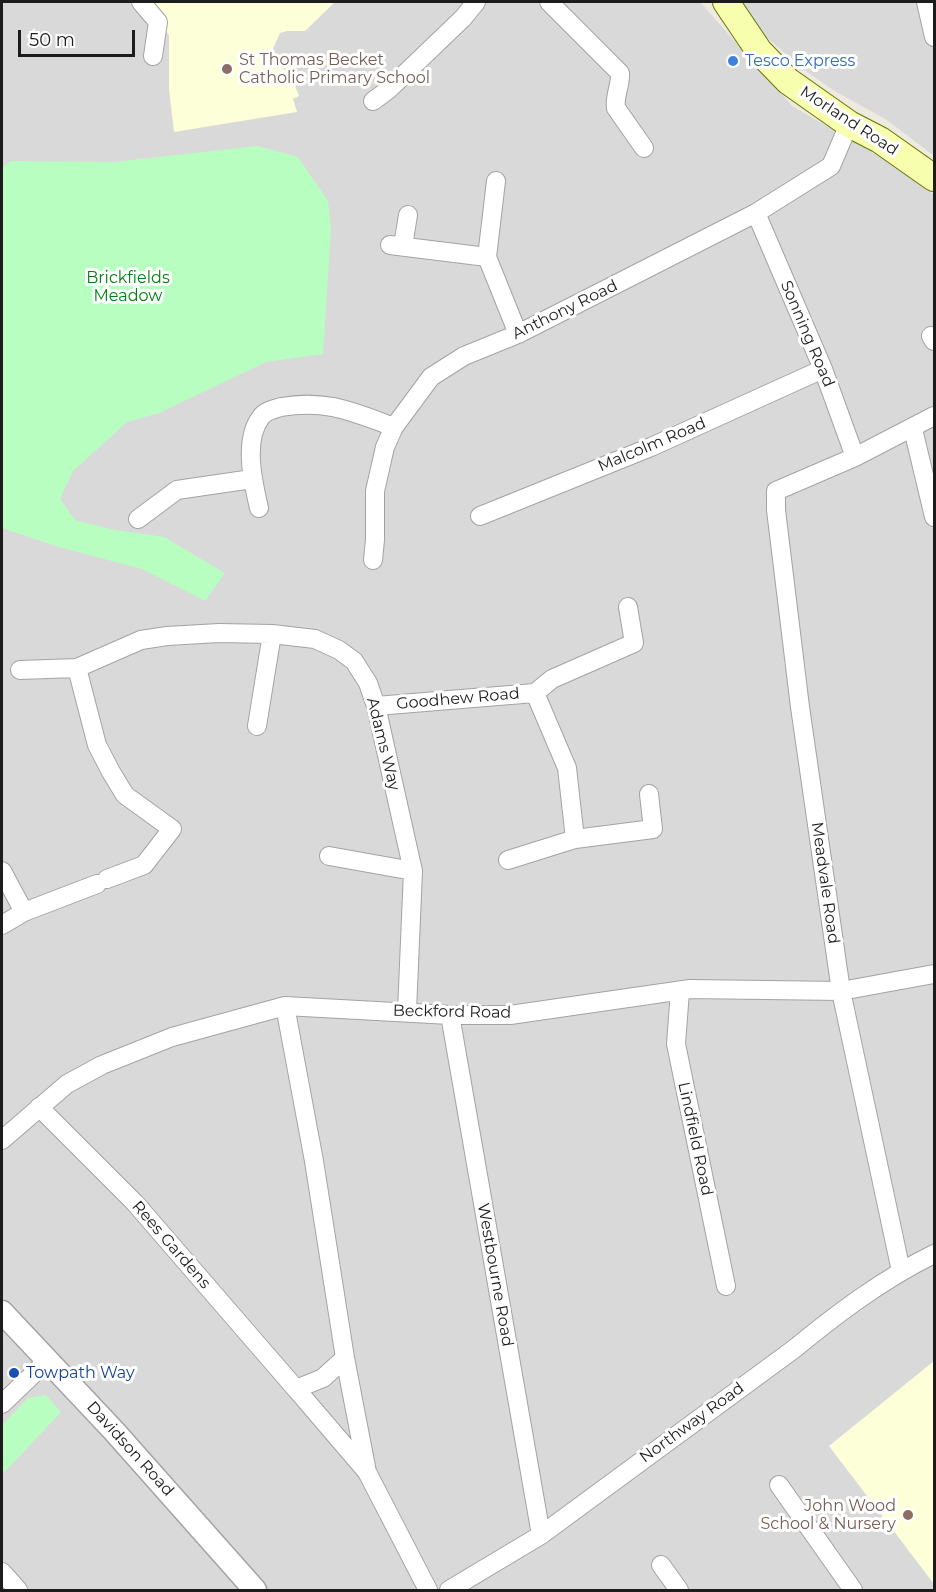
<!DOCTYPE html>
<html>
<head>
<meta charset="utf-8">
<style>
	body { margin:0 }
	#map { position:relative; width:936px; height:1592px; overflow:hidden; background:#eeeae0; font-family:Montserrat,sans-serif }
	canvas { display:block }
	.frame { position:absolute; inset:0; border:3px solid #1c1c1c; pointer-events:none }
	.scale { position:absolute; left:18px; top:30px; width:117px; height:27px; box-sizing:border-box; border:3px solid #1c1c1c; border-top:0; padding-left:8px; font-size:18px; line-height:21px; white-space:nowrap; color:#1c1c1c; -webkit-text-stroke:4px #fff; paint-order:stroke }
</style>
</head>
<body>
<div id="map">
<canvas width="936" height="1592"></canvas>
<div class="frame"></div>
<div class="scale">50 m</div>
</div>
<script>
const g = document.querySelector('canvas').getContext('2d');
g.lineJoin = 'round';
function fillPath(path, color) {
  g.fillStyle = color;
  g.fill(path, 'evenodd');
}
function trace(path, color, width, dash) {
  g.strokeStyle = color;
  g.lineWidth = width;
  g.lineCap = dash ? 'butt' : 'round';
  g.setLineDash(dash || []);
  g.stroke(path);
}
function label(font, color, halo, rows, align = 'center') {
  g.font = font + ' Montserrat,sans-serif';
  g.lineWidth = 6;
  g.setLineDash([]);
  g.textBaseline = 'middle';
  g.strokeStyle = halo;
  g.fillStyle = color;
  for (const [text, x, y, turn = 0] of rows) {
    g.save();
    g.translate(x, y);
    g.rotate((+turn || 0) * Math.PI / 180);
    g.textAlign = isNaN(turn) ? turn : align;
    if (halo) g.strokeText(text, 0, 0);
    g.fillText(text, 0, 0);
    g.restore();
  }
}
const residential = new Path2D(`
	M 2,2 L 700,2 L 792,106 L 887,161 L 934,195 L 934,1590 L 2,1590 Z
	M 742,2 L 934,2 L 934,156 L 887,120 L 833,90 L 803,69 L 764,35 Z`);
const education = new Path2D(`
	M 143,2 L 335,2 L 305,31 L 287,31 L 280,33 L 273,49 L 277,61 L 292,78 L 299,96 L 293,99 L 297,112 L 174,132 L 169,89 L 169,35 Z
	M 934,1361 L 934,1584 L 829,1446 Z`);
const park = new Path2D(`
	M 257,146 L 298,157 L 328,201 L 331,228 L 323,354 L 266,362 L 159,413 L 127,422 L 73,471 L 60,499 L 75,520 L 110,529 L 164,537 L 225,573 L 205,601 L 142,569 L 59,547 L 2,528 L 2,167 L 11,161 L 114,162 Z
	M 46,1395 L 61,1412 L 2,1475 L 2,1425 L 28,1398 Z`);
const minor = new Path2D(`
	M 141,2 L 158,22 L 153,56
	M 549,2 L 620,73 C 621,85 614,96 616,108 L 644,148
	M 926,2 L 934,37
	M 373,101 L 388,90 L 463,18 L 476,2
	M 496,181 L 487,257 L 518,334
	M 756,213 L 823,369 L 855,457
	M 390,245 L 487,257
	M 403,246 L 408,215
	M 931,336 L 934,341
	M 913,429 L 934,517
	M 259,508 C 253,482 243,440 261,417 C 265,411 274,409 281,407 C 326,399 353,412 394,427
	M 480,516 L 651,447 L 823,369
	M 138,519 L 177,490 L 252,479
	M 373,560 L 375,540 L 375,491 L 385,447 L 394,427 L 431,377 L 464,356 L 518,334 L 756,213 L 831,166 L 849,124
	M 20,670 L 77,668
	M 535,693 L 567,768 L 575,839 L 653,829 L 649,794
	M 376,706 L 535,693 L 552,679 L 634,643 L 628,607
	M 257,726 L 272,634
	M 329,856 L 413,871
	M 508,860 L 575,839
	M 2,871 L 24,912 L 2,925
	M 107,879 L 144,865 L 172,829 L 125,795 L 111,772 L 97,745 L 77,668 L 141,640 L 167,636 L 219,633 L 272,634 L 315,639 L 339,650 L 354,661 L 368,683 L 376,706 L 413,871 L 407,1011
	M 24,912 L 97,884
	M 680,991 L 676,1044 L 726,1286
	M 285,1006 L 314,1161 L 345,1358 L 367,1472 L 296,1389 L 323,1378 L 345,1358
	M 450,1015 L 541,1535
	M 39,1107 L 135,1203 L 296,1389
	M 2,1140 L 67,1084 L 102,1065 L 172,1037 L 285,1006 L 450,1015 L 510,1015 L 690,989 L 841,991 L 934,974
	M 901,1271 L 841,991 L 800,707 L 776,510 L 776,491 L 855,457 L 934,416
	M 2,1404 L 47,1361
	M 367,1472 L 428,1590
	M 779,1485 L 853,1590
	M 661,1565 L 679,1590
	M 2,1572 L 18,1590
	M 449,1590 L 541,1535 L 794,1349 C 838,1313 883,1279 934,1254`);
const tertiary = new Path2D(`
	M 2,1312 L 114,1431 L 255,1590`);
const secondary = new Path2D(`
	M 726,2 L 759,51 L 788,81 L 849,124 L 880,140 L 934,178`);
const markers = [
	[733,61,6,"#3f7fe0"],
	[227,69,6,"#8d6e63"],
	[14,1373,6,"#1a4fb4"],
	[908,1515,6,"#8d6e63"]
];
const educationNames = [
	["St Thomas Becket",239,60],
	["Catholic Primary School",239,78],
	["John Wood",896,1506,"right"],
	["School & Nursery",896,1524,"right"]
];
const shopNames = [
	["Tesco Express",745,61]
];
const streetNames = [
	["Morland Road",849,121,33],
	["Anthony Road",565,310,-26],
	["Sonning Road",807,334,67],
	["Malcolm Road",652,445,-23],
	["Goodhew Road",458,699,-5],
	["Adams Way",383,744,76],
	["Meadvale Road",825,883,82],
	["Beckford Road",452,1012,1],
	["Lindfield Road",695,1139,78],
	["Rees Gardens",171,1245,49],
	["Westbourne Road",495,1275,80],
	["Northway Road",692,1423,-36],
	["Davidson Road",130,1449,48]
];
const parkNames = [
	["Brickfields",128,278],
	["Meadow",128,296]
];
const transitNames = [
	["Towpath Way",26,1373]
];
fillPath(residential, '#dad9d9');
fillPath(education, '#fdffd8');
fillPath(park, '#b8fec1');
trace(minor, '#a3a3a3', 20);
trace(tertiary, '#a3a3a3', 25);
trace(secondary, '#637500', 28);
trace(minor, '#fff', 18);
trace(tertiary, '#fff', 22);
trace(secondary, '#f7ffae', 26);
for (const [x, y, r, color] of markers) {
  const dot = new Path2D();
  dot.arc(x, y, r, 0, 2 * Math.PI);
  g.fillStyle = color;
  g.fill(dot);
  trace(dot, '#fff', 2);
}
label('16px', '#785e54', '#fff', educationNames, 'left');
label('16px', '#366cbe', '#fff', shopNames, 'left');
label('16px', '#1c1c1c', '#fff', streetNames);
label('16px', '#028113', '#fff', parkNames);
label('16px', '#164399', '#fff', transitNames, 'left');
</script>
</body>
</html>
